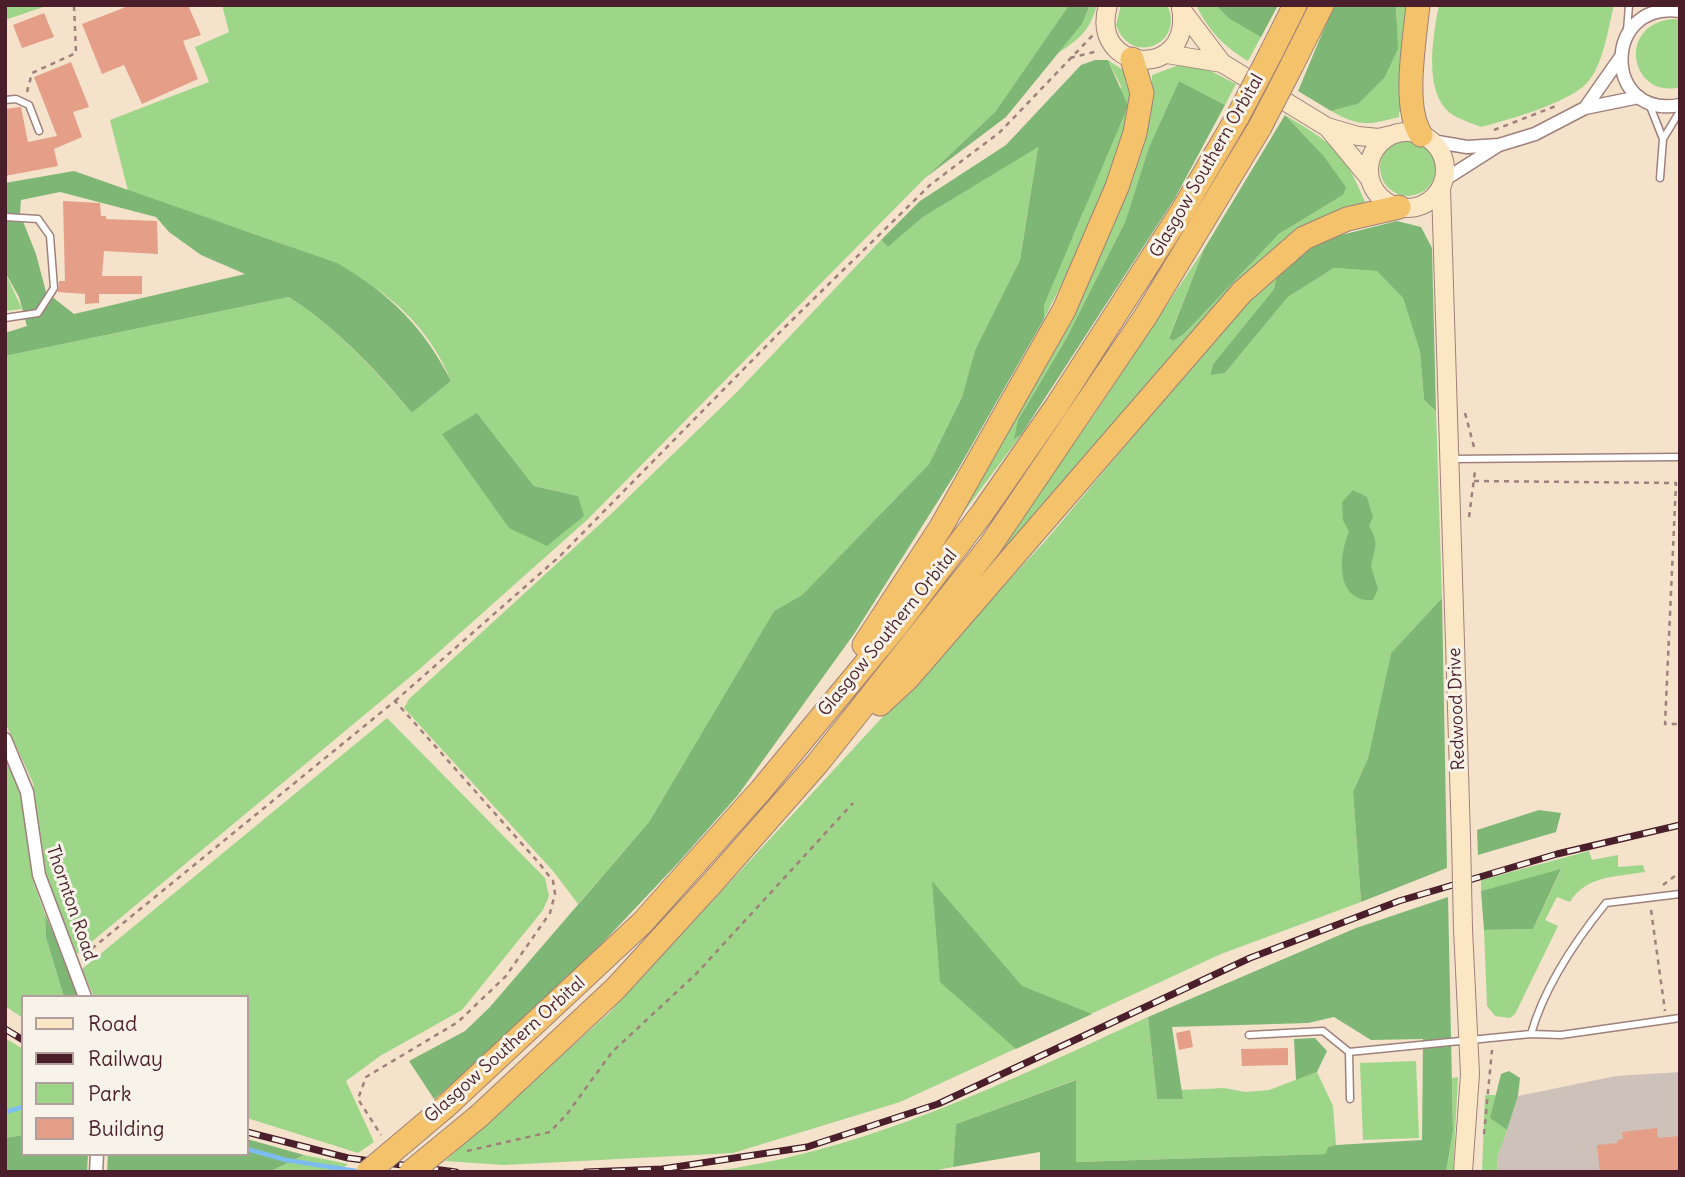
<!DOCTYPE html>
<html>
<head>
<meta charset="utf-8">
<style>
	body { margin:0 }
	#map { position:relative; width:1685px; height:1177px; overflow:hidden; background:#f4e2cb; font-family:Delius,sans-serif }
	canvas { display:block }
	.frame { position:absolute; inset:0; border:7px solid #4a1f2b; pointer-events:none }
	.legend { position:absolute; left:21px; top:995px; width:228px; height:161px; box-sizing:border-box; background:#f7f3e8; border:2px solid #b29e9c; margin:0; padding:9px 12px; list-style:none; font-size:21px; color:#4a1f2b }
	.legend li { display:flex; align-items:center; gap:14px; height:35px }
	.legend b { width:35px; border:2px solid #b29e9c }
</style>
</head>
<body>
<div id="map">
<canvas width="1685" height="1177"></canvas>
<div class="frame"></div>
<ul class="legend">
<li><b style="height:9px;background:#fbe7c3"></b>Road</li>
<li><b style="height:9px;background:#4a1f2b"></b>Railway</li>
<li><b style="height:19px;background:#9dd689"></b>Park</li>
<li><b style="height:19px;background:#e59f88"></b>Building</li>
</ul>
</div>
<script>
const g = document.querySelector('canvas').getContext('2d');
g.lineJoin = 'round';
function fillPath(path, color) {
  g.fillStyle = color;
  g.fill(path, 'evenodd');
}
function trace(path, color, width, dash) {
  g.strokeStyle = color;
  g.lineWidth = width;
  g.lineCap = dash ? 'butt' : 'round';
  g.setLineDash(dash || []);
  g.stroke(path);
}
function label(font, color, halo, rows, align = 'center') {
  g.font = font + ' Delius,sans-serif';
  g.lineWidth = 6;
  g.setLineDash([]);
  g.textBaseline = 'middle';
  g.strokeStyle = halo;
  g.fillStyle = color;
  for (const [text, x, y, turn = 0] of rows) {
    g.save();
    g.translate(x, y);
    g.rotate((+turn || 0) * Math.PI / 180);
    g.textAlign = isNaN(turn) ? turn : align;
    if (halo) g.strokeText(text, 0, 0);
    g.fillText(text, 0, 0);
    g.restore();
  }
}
const industrial = new Path2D(`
	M 1680,1072 L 1680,1172 L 1497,1172 L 1498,1155 L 1518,1096 L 1616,1076 Z`);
const green = new Path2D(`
	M 5,5 L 49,5 L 5,20 Z
	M 222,5 L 1069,5 L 995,112 L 925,178 L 588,519 L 422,667 L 77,954 L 46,876 L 33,783 L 5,722 L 5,356 L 289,297 C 337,328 375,370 412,413 L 451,381 C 414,291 336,262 251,233 C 210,219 169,205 128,191 L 110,120 L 209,82 L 195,47 L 229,32 ZM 477,413 L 534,486 L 578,496 L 509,528 L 501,514 Z
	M 1090,5 L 1097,5 C 1090,30 1080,39 1058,53 L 1082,24 Z
	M 1121,5 L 1167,5 C 1186,43 1131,68 1116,25 Z
	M 1196,5 L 1278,5 L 1248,61 C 1223,46 1209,31 1196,5 Z
	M 1396,5 L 1410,5 L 1402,111 L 1399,112 L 1399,117 C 1368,125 1360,127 1331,111 L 1358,104 L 1397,20 Z
	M 1439,5 L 1614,5 C 1608,28 1604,64 1587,83 C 1568,103 1508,120 1481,127 C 1472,123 1458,119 1450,113 C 1423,91 1433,35 1439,5 Z
	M 1674,19 L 1680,20 L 1680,87 C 1632,100 1614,24 1674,19 Z
	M 1108,60 L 1133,77 C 1126,161 1082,244 1044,319 L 1043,305 L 1083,213 L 1121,86 Z
	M 1179,65 L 1205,68 L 1236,84 L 1225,105 L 1179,81 L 1149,147 L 1125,222 L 1066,339 L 1018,420 L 1015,438 L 1021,435 L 929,559 L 1018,408 L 1152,95 L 1152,75 Z
	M 1285,115 C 1333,144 1344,150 1366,204 L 1320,223 L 969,590 L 1094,415 L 1204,249 L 1169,337 L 1173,341 L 1184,334 L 1279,234 L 1343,195 L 1322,154 Z
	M1380 168a28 28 0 1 1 56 0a28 28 0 1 1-56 0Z
	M 1038,146 L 1020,260 L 975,350 L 962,397 L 929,464 L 802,595 L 774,611 L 649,822 L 578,904 L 553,871 L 404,708 L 409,699 L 611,514 L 736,393 L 881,240 L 888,247 L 923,217 Z
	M 1334,268 L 1378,271 L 1403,298 L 1420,352 L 1424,400 L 1436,411 L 1442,598 L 1391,653 L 1368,758 L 1353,792 L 1361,902 L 1221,954 L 900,1102 L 733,1153 L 504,1165 L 445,1161 L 610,1012 L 1047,539 L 1231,320 L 1278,271 L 1274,289 L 1213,364 L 1210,374 L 1225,373 L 1288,297 Z
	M 5,272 L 22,309 L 5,311 Z
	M 387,718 L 545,878 L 549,896 L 543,910 L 462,1010 L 380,1056 L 346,1081 L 374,1142 L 358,1153 L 247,1118 L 247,997 L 94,997 L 82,969 Z
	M 5,754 L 19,785 L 33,881 L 45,914 L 46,938 L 64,997 L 23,997 L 23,1018 L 5,1006 Z
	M 1589,851 L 1592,860 L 1618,855 L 1618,867 L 1643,865 L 1645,872 C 1617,877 1586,875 1570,902 L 1557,897 L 1545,920 L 1558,926 L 1515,1014 L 1510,1018 L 1495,1016 L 1487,1006 L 1484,930 L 1533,929 L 1561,870 L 1481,891 L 1481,880 Z
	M 1148,1017 L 1157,1099 L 1183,1098 L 1181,1090 L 1224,1088 L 1246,1092 L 1269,1090 L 1317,1072 L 1333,1106 L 1336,1145 L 1328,1147 L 1325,1154 L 1076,1162 L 1075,1080 L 956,1124 L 953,1167 L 928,1172 L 708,1172 C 865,1152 1006,1082 1148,1017 Z
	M 5,1038 L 23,1049 L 23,1135 L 5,1138 Z
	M 1416,1061 L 1419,1138 L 1363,1140 L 1360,1063 Z
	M 1458,1077 L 1453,1172 L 1446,1172 L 1453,1131 L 1452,1078 Z
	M 1485,1095 L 1496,1095 L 1491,1118 L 1507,1130 L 1498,1155 L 1497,1172 L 1482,1172 Z
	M 304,1155 L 348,1164 L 338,1172 L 269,1172 Z`);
const forest = new Path2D(`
	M 1069,5 L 1090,5 L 1082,24 L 1006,117 L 925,178 L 995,112 Z
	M 1216,5 L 1278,5 L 1261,37 L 1230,19 Z
	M 1334,5 L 1396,5 L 1398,49 L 1384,78 L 1358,104 L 1331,111 L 1298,91 Z
	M 1095,60 L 1108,60 L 1128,106 L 1044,305 L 1044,319 L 957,471 L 854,634 L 738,795 L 678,863 L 524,1026 L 434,1099 L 409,1061 L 465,1031 L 489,1008 L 649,822 L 774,611 L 802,595 L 929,464 L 962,397 L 975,350 L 1020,260 L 1038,147 L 923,217 L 888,247 L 881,240 L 920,201 L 1006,145 L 1081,65 Z
	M 1179,81 L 1225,105 L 1175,198 L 1021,435 L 1014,439 L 1018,420 L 1066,339 L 1125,222 L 1149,147 Z
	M 1285,115 L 1322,154 L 1346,187 L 1343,195 L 1279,234 L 1184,334 L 1173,341 L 1169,338 L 1204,249 Z
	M 74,171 L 337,263 C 390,294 423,326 451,381 L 412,413 C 376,370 337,328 289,297 L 5,356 L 5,333 L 27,326 L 19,297 L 5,272 L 5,183 ZM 60,192 L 156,217 L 169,232 L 201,255 L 245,274 L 74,314 L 46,292 L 36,254 L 20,214 L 21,200 Z
	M 1397,221 L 1421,227 L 1432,248 L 1436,411 L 1424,400 L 1420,352 L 1403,298 L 1377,271 L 1334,268 L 1288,297 L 1225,373 L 1210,375 L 1213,364 L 1274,289 L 1278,271 L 1325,239 Z
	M 477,413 L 534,486 L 578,496 L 584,516 L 547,546 L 509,528 L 442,434 Z
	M 1353,490 L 1367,497 L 1373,517 L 1369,526 C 1380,543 1374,550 1371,567 L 1378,589 L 1373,600 C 1336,603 1338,556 1349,532 L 1343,520 L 1342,502 Z
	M 1442,598 L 1447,868 L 1361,902 L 1353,792 L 1368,758 L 1391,653 Z
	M 1539,810 L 1561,813 L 1556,832 L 1478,855 L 1477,830 Z
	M 1561,869 L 1533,929 L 1484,930 L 1481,891 Z
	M 932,881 L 1022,986 L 1092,1014 L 1016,1049 L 940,982 Z
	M 1448,897 L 1453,1131 L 1446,1172 L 1040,1172 L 1040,1152 L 953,1167 L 956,1124 L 1076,1080 L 1076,1162 L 1325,1154 L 1328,1147 L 1336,1145 L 1422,1140 L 1423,1039 L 1371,1040 L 1334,1017 L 1308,1023 L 1172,1027 L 1183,1099 L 1157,1099 L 1148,1017 L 1356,928 Z
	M 45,914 L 80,997 L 64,997 L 46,938 Z
	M 1315,1038 L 1327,1051 L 1317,1072 L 1296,1080 L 1294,1039 Z
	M 1509,1071 L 1520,1078 L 1518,1096 L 1507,1130 L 1490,1118 L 1501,1074 Z
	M 23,1135 L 23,1154 L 88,1154 L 87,1172 L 5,1172 L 5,1138 Z
	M 247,1139 L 304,1155 L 269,1172 L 107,1172 L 108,1154 L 247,1154 Z`);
const stream = new Path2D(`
	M 5,1112 L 23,1107
	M 247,1149 L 286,1160 L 362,1172`);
const building = new Path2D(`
	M 131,5 L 188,5 L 201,35 L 183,41 L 198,79 L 142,104 L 124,65 L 102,74 L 82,24 Z
	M 44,13 L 54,37 L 22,48 L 13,25 Z
	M 71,62 L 89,107 L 73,112 L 82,137 L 54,149 L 58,166 L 5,176 L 5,109 L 21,107 L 28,142 L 57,136 L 34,77 Z
	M 63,201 L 100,203 L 101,216 L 106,216 L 106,219 L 157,221 L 158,254 L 104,251 L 102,276 L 142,276 L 142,294 L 99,294 L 99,303 L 85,304 L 85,294 L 58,292 L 59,281 L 65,281 Z
	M 1190,1030 L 1193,1047 L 1179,1050 L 1176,1033 Z
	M 1288,1048 L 1288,1065 L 1242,1066 L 1241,1049 Z
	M 1657,1128 L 1658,1138 L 1680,1136 L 1680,1172 L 1600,1172 L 1597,1145 L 1618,1143 L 1617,1140 L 1623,1139 L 1622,1132 Z`);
const path = new Path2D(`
	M 1070,58 L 1098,51
	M 27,92 L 32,73 L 76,53 L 74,5
	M 1494,130 L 1556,106
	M 1465,413 L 1474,447
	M 1474,481 L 1676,483 L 1665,724 L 1680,724
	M 1469,517 L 1475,471
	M 395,701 L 560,556 L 785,327 L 930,185 L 1000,132 L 1093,35
	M 1663,885 L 1680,872
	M 1651,910 L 1665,1011
	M 84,955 L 395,701 L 539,863 L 553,881 L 555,894 L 550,913 L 506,976 L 458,1022 L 366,1077 L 358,1099 L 381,1135
	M 1484,1134 L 1492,1050
	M 467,1151 L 550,1132 L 567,1114 L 612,1052 L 696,974 L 853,803`);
const lane = new Path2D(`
	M 1627,31 L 1629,5
	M 5,100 L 16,99 L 29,105 L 39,131
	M 1650,106 L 1663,139 L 1680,111
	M 1660,178 L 1663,139
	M 5,217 L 38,219 L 50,236 L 54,288 L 38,313 L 5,318
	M 1451,459 L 1680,457
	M 1531,1034 C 1544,988 1576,940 1606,903 L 1680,894
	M 1249,1035 L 1323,1031 L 1349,1052 L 1531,1034 L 1561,1035 L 1680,1018
	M 1349,1052 L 1350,1099`);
const street = new Path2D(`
	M 1680,11 C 1602,0 1602,120 1680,105
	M 1585,108 L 1620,58
	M 1432,141 L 1467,147 L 1499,145 L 1535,134 L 1585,108 L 1639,97
	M 1444,180 L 1499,145
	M 5,739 L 27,792 L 39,875 L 85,997
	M 96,1172 L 97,1154`);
const secondary = new Path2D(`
	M 1108,5 C 1088,75 1194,80 1181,8
	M 1181,9 L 1222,63 L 1327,127 L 1358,136 L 1379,138 L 1391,135
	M 1167,54 L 1222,63
	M 1328,128 L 1370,179
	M1369 170a38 38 0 1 1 76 0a38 38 0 1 1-76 0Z
	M 1441,188 L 1461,838
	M 1463,1172 L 1470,1074 L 1463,929`);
const highway = new Path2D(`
	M 1418,5 C 1415,39 1402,106 1421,135
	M 1270,55 L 1295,5
	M 1292,65 L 1322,5
	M 864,645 L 941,527 L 1064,310 L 1117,187 L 1135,133 L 1142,93 L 1132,59
	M 880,704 L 908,678 L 1242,292 L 1304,238 L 1347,219 L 1399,207
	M 445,1107 L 642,923 L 761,790 L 895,628 L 983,512 L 1056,407 L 1184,208 L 1238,116
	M 479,1116 L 615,989 L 714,881 L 817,764 L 990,546 L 1145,317 L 1260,127`);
const rail = new Path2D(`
	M 5,1029 L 23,1040
	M 247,1132 L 348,1158 L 456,1172
	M 586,1172 L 662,1169 L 807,1147 L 938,1104 L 1250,958 L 1399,901 L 1557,854 L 1680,825`);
const secondaryBridge = new Path2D(`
	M 1461,838 L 1463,929`);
const highwayBridge = new Path2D(`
	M 1238,116 L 1270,55
	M 1260,127 L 1292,65
	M 368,1172 L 445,1107
	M 411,1172 L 479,1116`);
const streetNames = [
	["Glasgow Southern Orbital",1207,166,-60],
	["Glasgow Southern Orbital",888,633,-51],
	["Redwood Drive",1457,709,-92],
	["Thornton Road",71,903,71],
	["Glasgow Southern Orbital",505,1050,-42]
];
fillPath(industrial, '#cec1ba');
fillPath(green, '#9dd689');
fillPath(forest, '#7eb775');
trace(stream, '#7cbcf0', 4.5);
fillPath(building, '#e59f88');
trace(lane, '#9f807b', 9);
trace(street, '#9f807b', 15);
trace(secondary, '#9f807b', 20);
trace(highway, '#9f807b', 25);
trace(path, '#9f807b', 2.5, [5, 5]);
trace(lane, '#fff', 6);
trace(street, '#fff', 12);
trace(secondary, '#fbe7c3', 18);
trace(highway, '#f4c26a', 23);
trace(rail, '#4a1f2b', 7);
trace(rail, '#f7f3e8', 4.5, [13]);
trace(secondaryBridge, '#9f807b', 20, []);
trace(highwayBridge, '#9f807b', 25, []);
trace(secondaryBridge, '#fbe7c3', 18);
trace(highwayBridge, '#f4c26a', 23);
label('18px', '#4a1f2b', '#f7f3e8', streetNames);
</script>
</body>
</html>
